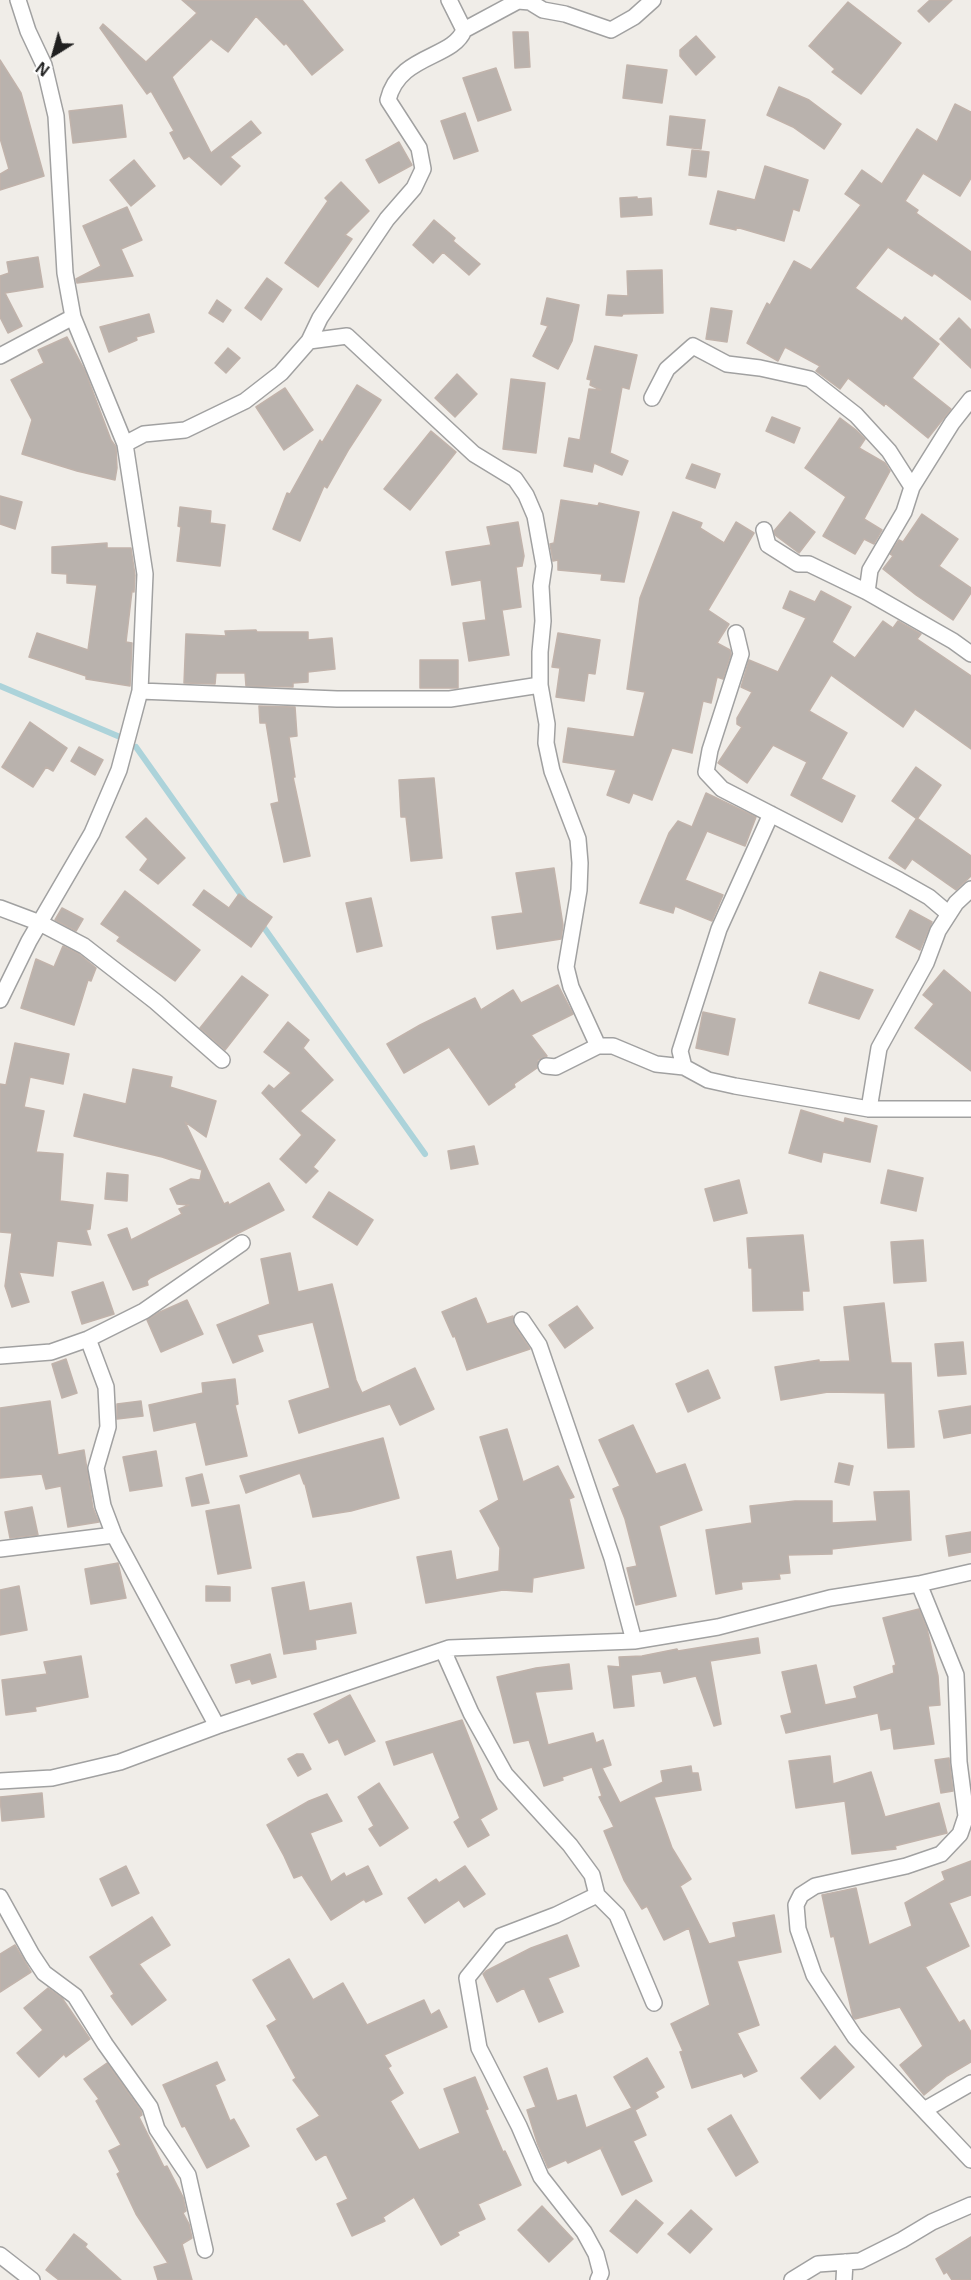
<!DOCTYPE html>
<html>
<head>
<meta charset="utf-8">
<style>
	body { margin:0 }
	#map { position:relative; width:971px; height:2280px; overflow:hidden; background:#f0ede8; font-family:Arial,sans-serif }
	canvas { display:block }
	.north { position:absolute; left:24px; top:24px; width:60px; height:60px; -webkit-text-stroke:4px #fff; paint-order:stroke; rotate:217deg; font-size:16px; font-weight:700; line-height:24px; text-align:center; color:#202020 }
	.north::after { content:''; display:block; margin:auto; width:21px; height:27px; background:#202020; clip-path:polygon(50% 0,100% 100%,50% 72%,0 100%) }
</style>
</head>
<body>
<div id="map">
<canvas width="971" height="2280"></canvas>
<div class="north">N</div>
</div>
<script>
const g = document.querySelector('canvas').getContext('2d');
g.lineJoin = 'round';
function trace(path, color, width, dash) {
  g.strokeStyle = color;
  g.lineWidth = width;
  g.lineCap = dash ? 'butt' : 'round';
  g.setLineDash(dash || []);
  g.stroke(path);
}
function fillPath(path, color) {
  g.fillStyle = color;
  g.fill(path, 'evenodd');
}
const stream = new Path2D(`
	M 0,686 L 120,737
	M 136,747 L 246,902
	M 260,922 L 425,1154`);
const building = new Path2D(`
	M 182,0 L 302,0 L 343,50 L 312,75 L 286,43 L 284,45 L 256,16 L 228,52 L 211,39 L 172,77 L 211,153 L 251,121 L 261,133 L 230,157 L 240,166 L 221,185 L 189,156 L 184,159 L 170,133 L 174,131 L 151,91 L 147,94 L 100,28 L 103,24 L 146,62 L 197,13 Z
	M 930,0 L 952,0 L 929,22 L 918,11 Z
	M 848,2 L 901,43 L 861,94 L 832,72 L 835,69 L 809,46 Z
	M 513,32 L 528,32 L 530,67 L 515,68 Z
	M 696,36 L 715,57 L 696,75 L 680,56 L 680,50 Z
	M 0,60 L 21,93 L 44,176 L 0,190 L 0,174 L 9,169 L 0,138 Z
	M 627,65 L 667,70 L 662,103 L 623,98 Z
	M 496,68 L 511,110 L 478,121 L 463,78 Z
	M 779,87 L 809,100 L 841,124 L 824,149 L 793,127 L 767,115 Z
	M 955,104 L 971,112 L 971,178 L 960,196 L 923,173 L 905,201 L 918,210 L 916,213 L 971,252 L 971,300 L 934,273 L 932,276 L 888,247 L 855,288 L 902,321 L 905,317 L 939,344 L 912,378 L 951,409 L 928,438 L 885,403 L 884,406 L 848,378 L 840,389 L 816,371 L 820,366 L 785,347 L 778,361 L 747,343 L 767,303 L 770,305 L 794,261 L 811,270 L 861,205 L 845,194 L 862,170 L 882,184 L 917,129 L 937,142 Z
	M 122,105 L 126,137 L 73,143 L 69,111 Z
	M 465,113 L 478,151 L 454,159 L 441,121 Z
	M 670,116 L 705,120 L 701,149 L 667,145 Z
	M 399,142 L 412,165 L 379,183 L 366,160 Z
	M 692,150 L 709,152 L 706,177 L 689,175 Z
	M 134,160 L 155,186 L 131,206 L 110,180 Z
	M 765,166 L 808,180 L 799,211 L 793,209 L 784,241 L 736,227 L 736,230 L 710,224 L 718,191 L 755,200 Z
	M 341,182 L 369,211 L 345,235 L 352,239 L 318,287 L 285,263 L 328,201 L 325,198 Z
	M 637,197 L 637,199 L 651,198 L 652,215 L 621,217 L 620,198 Z
	M 127,207 L 142,240 L 121,249 L 133,276 L 77,283 L 76,279 L 101,266 L 83,226 Z
	M 434,220 L 455,238 L 453,241 L 480,264 L 469,275 L 443,252 L 433,263 L 413,245 Z
	M 38,257 L 43,287 L 5,293 L 22,326 L 8,333 L 0,317 L 0,276 L 9,273 L 7,262 Z
	M 662,270 L 663,313 L 623,314 L 622,316 L 606,315 L 608,295 L 628,296 L 627,271 Z
	M 267,278 L 282,289 L 261,320 L 245,308 Z
	M 547,298 L 579,305 L 572,341 L 558,369 L 533,356 L 548,326 L 541,324 Z
	M 217,300 L 231,310 L 223,322 L 209,313 Z
	M 711,308 L 732,311 L 727,342 L 706,339 Z
	M 149,314 L 154,332 L 136,337 L 137,340 L 109,352 L 100,327 Z
	M 959,318 L 971,330 L 971,368 L 940,339 Z
	M 67,337 L 85,371 L 111,440 L 116,447 L 117,468 L 115,480 L 77,471 L 22,454 L 32,420 L 11,380 L 44,363 L 38,350 Z
	M 595,346 L 637,355 L 629,389 L 622,387 L 610,453 L 628,461 L 622,475 L 594,463 L 592,472 L 564,466 L 569,438 L 580,440 L 589,389 L 601,390 L 590,385 L 591,380 L 587,379 Z
	M 228,348 L 240,358 L 226,373 L 215,363 Z
	M 457,374 L 477,394 L 455,417 L 435,398 Z
	M 511,379 L 545,383 L 536,453 L 503,449 Z
	M 357,385 L 381,400 L 349,449 L 327,488 L 324,486 L 300,541 L 273,529 L 287,493 L 290,494 L 320,440 L 322,443 Z
	M 285,388 L 313,430 L 284,450 L 256,407 Z
	M 772,417 L 800,428 L 794,443 L 766,431 Z
	M 840,418 L 856,430 L 865,439 L 859,448 L 885,463 L 890,471 L 864,519 L 882,530 L 874,544 L 864,539 L 855,554 L 823,536 L 846,497 L 805,468 Z
	M 431,431 L 456,452 L 410,510 L 384,489 Z
	M 692,464 L 720,474 L 715,488 L 686,478 Z
	M 0,496 L 22,502 L 15,529 L 0,524 Z
	M 561,500 L 598,506 L 599,503 L 639,512 L 624,582 L 601,580 L 602,574 L 558,570 L 558,560 L 553,561 L 550,544 L 554,543 Z
	M 180,507 L 211,511 L 210,523 L 225,525 L 220,566 L 177,561 L 181,527 L 178,526 Z
	M 673,512 L 702,523 L 700,528 L 724,543 L 736,522 L 754,533 L 708,610 L 729,624 L 717,643 L 730,650 L 731,654 L 723,679 L 717,677 L 711,703 L 703,701 L 692,753 L 672,748 L 652,800 L 633,793 L 629,803 L 607,795 L 616,770 L 563,762 L 568,728 L 634,737 L 645,692 L 627,689 L 640,598 Z
	M 790,512 L 815,532 L 799,553 L 775,535 L 774,531 Z
	M 922,514 L 958,539 L 939,566 L 971,588 L 971,593 L 953,620 L 916,595 L 883,569 L 893,556 L 890,554 L 899,540 L 903,542 Z
	M 518,522 L 524,556 L 522,566 L 516,567 L 521,607 L 502,610 L 509,655 L 469,661 L 463,623 L 486,620 L 481,580 L 452,585 L 446,552 L 491,545 L 487,527 Z
	M 107,543 L 107,548 L 131,548 L 135,575 L 134,592 L 132,591 L 126,642 L 132,643 L 130,686 L 86,679 L 86,676 L 29,657 L 37,633 L 88,650 L 97,585 L 67,583 L 67,574 L 52,573 L 52,547 Z
	M 790,591 L 815,602 L 821,591 L 851,607 L 832,642 L 855,658 L 883,621 L 893,628 L 898,621 L 921,634 L 917,639 L 971,676 L 971,749 L 915,709 L 903,727 L 831,675 L 809,711 L 847,733 L 821,779 L 855,796 L 842,822 L 791,795 L 807,762 L 773,745 L 747,783 L 718,763 L 742,727 L 737,724 L 737,718 L 752,692 L 741,687 L 749,660 L 778,672 L 806,618 L 783,608 Z
	M 256,630 L 257,632 L 308,632 L 308,640 L 332,638 L 335,669 L 308,672 L 308,682 L 293,683 L 293,687 L 246,686 L 245,673 L 216,673 L 215,684 L 184,683 L 186,634 L 226,636 L 225,631 Z
	M 558,633 L 600,640 L 595,674 L 588,673 L 584,701 L 556,697 L 560,668 L 552,667 Z
	M 420,660 L 458,660 L 458,688 L 420,688 Z
	M 259,706 L 295,707 L 297,736 L 289,737 L 295,777 L 293,777 L 310,856 L 284,862 L 271,804 L 279,802 L 266,723 L 260,723 Z
	M 30,722 L 67,748 L 53,771 L 46,767 L 33,787 L 2,767 Z
	M 79,747 L 103,760 L 95,775 L 71,761 Z
	M 916,767 L 941,785 L 917,819 L 892,801 Z
	M 434,778 L 442,858 L 411,861 L 406,817 L 401,817 L 399,780 Z
	M 706,793 L 756,817 L 745,846 L 707,831 L 685,880 L 723,895 L 712,921 L 675,906 L 673,913 L 640,903 L 669,833 L 678,821 L 692,827 Z
	M 146,818 L 185,858 L 158,884 L 140,870 L 148,859 L 126,837 Z
	M 917,818 L 971,856 L 971,876 L 956,890 L 912,859 L 905,869 L 889,858 Z
	M 554,868 L 563,925 L 561,939 L 497,949 L 492,917 L 523,913 L 516,873 Z
	M 204,890 L 229,908 L 239,894 L 272,917 L 251,947 L 193,905 Z
	M 125,891 L 200,950 L 175,981 L 117,941 L 120,937 L 101,924 Z
	M 371,898 L 382,946 L 357,952 L 346,903 Z
	M 62,908 L 83,919 L 76,931 L 55,920 Z
	M 910,910 L 932,922 L 920,950 L 896,937 Z
	M 63,946 L 79,954 L 96,968 L 91,981 L 88,980 L 74,1025 L 21,1008 L 36,959 L 54,967 Z
	M 944,970 L 971,993 L 971,1071 L 915,1028 L 934,1004 L 923,995 Z
	M 820,972 L 873,990 L 859,1019 L 809,1003 Z
	M 242,976 L 268,995 L 225,1050 L 200,1028 Z
	M 558,985 L 573,1014 L 531,1035 L 547,1056 L 538,1060 L 537,1068 L 514,1084 L 515,1087 L 489,1105 L 449,1047 L 404,1073 L 387,1044 L 420,1025 L 475,998 L 481,1010 L 513,990 L 521,1003 Z
	M 703,1012 L 735,1019 L 728,1055 L 696,1048 Z
	M 288,1022 L 309,1040 L 303,1048 L 333,1080 L 300,1111 L 335,1140 L 313,1167 L 318,1171 L 306,1183 L 280,1159 L 302,1135 L 262,1093 L 269,1085 L 274,1089 L 291,1073 L 264,1052 Z
	M 15,1043 L 69,1054 L 63,1084 L 30,1077 L 24,1107 L 44,1111 L 36,1152 L 63,1154 L 60,1201 L 93,1205 L 90,1229 L 86,1230 L 91,1245 L 57,1241 L 53,1276 L 19,1272 L 29,1302 L 12,1307 L 5,1286 L 12,1233 L 0,1232 L 0,1084 L 6,1085 Z
	M 133,1069 L 172,1077 L 170,1087 L 216,1101 L 206,1137 L 185,1122 L 224,1204 L 228,1202 L 229,1205 L 269,1183 L 284,1210 L 150,1278 L 147,1281 L 148,1285 L 133,1290 L 108,1235 L 127,1228 L 131,1240 L 182,1214 L 179,1209 L 189,1205 L 177,1204 L 170,1189 L 191,1179 L 200,1180 L 202,1170 L 162,1157 L 74,1136 L 84,1094 L 126,1104 Z
	M 801,1110 L 844,1123 L 845,1118 L 877,1126 L 870,1162 L 823,1152 L 821,1162 L 789,1153 Z
	M 474,1146 L 478,1164 L 451,1169 L 448,1151 Z
	M 888,1170 L 923,1178 L 916,1211 L 881,1203 Z
	M 107,1173 L 128,1175 L 127,1201 L 105,1199 Z
	M 739,1180 L 747,1213 L 714,1221 L 705,1189 Z
	M 329,1192 L 373,1220 L 357,1245 L 313,1217 Z
	M 803,1235 L 809,1291 L 802,1291 L 803,1310 L 753,1311 L 752,1268 L 749,1268 L 747,1238 Z
	M 923,1240 L 926,1281 L 894,1283 L 891,1242 Z
	M 290,1253 L 298,1292 L 332,1284 L 356,1380 L 362,1393 L 415,1368 L 434,1409 L 400,1425 L 390,1404 L 299,1433 L 289,1401 L 330,1388 L 313,1322 L 257,1335 L 263,1351 L 233,1363 L 217,1325 L 270,1304 L 261,1259 Z
	M 103,1282 L 114,1314 L 82,1324 L 72,1292 Z
	M 476,1298 L 487,1324 L 513,1316 L 514,1325 L 530,1349 L 467,1370 L 455,1336 L 453,1337 L 442,1312 Z
	M 187,1300 L 203,1334 L 161,1352 L 147,1320 L 160,1312 Z
	M 884,1303 L 891,1363 L 911,1363 L 914,1447 L 888,1448 L 885,1393 L 828,1392 L 781,1400 L 775,1367 L 819,1360 L 819,1362 L 850,1361 L 844,1307 Z
	M 577,1306 L 593,1328 L 565,1348 L 549,1325 Z
	M 963,1342 L 966,1374 L 938,1376 L 935,1344 Z
	M 66,1359 L 77,1393 L 62,1398 L 52,1364 Z
	M 708,1370 L 720,1398 L 688,1412 L 676,1384 Z
	M 235,1379 L 238,1404 L 235,1405 L 247,1456 L 206,1465 L 196,1422 L 154,1431 L 149,1405 L 203,1393 L 202,1383 Z
	M 50,1401 L 58,1455 L 84,1450 L 93,1508 L 99,1522 L 68,1527 L 61,1486 L 46,1489 L 42,1474 L 0,1478 L 0,1408 Z
	M 141,1401 L 143,1416 L 117,1419 L 117,1404 Z
	M 971,1406 L 971,1433 L 944,1438 L 939,1411 Z
	M 633,1425 L 656,1474 L 685,1464 L 702,1510 L 659,1526 L 676,1596 L 636,1605 L 627,1568 L 637,1566 L 625,1519 L 613,1489 L 620,1486 L 599,1440 Z
	M 507,1429 L 523,1482 L 558,1466 L 574,1497 L 569,1499 L 584,1568 L 533,1578 L 532,1592 L 503,1590 L 426,1603 L 417,1557 L 451,1551 L 456,1580 L 499,1571 L 500,1548 L 480,1511 L 499,1500 L 480,1437 Z
	M 383,1438 L 399,1498 L 351,1511 L 313,1517 L 305,1484 L 304,1484 L 300,1473 L 246,1493 L 240,1476 Z
	M 156,1451 L 162,1486 L 130,1491 L 123,1457 Z
	M 839,1463 L 853,1466 L 849,1485 L 835,1482 Z
	M 202,1474 L 209,1503 L 192,1506 L 186,1478 Z
	M 909,1491 L 911,1540 L 832,1549 L 832,1554 L 788,1555 L 790,1573 L 779,1574 L 780,1579 L 741,1582 L 742,1589 L 716,1594 L 706,1530 L 752,1523 L 750,1506 L 795,1501 L 832,1501 L 832,1523 L 877,1521 L 874,1492 Z
	M 239,1505 L 251,1568 L 218,1574 L 206,1511 Z
	M 32,1507 L 38,1535 L 10,1538 L 5,1512 Z
	M 971,1532 L 971,1552 L 949,1556 L 946,1536 Z
	M 118,1563 L 126,1598 L 91,1604 L 85,1569 Z
	M 304,1582 L 309,1611 L 351,1603 L 356,1633 L 315,1640 L 316,1649 L 284,1654 L 272,1588 Z
	M 19,1586 L 27,1630 L 0,1635 L 0,1590 Z
	M 206,1586 L 230,1587 L 230,1601 L 206,1601 Z
	M 919,1609 L 927,1629 L 938,1676 L 940,1705 L 928,1706 L 934,1744 L 894,1749 L 891,1728 L 881,1730 L 878,1713 L 786,1733 L 781,1716 L 792,1713 L 782,1672 L 816,1665 L 825,1705 L 857,1698 L 854,1687 L 894,1673 L 893,1666 L 896,1665 L 883,1618 Z
	M 758,1638 L 760,1653 L 710,1661 L 721,1724 L 714,1726 L 696,1676 L 664,1683 L 661,1671 L 631,1675 L 634,1706 L 614,1708 L 608,1666 L 620,1667 L 619,1657 L 642,1656 L 677,1649 L 678,1651 Z
	M 270,1654 L 276,1677 L 252,1684 L 250,1679 L 236,1683 L 231,1665 Z
	M 81,1656 L 88,1697 L 35,1707 L 36,1711 L 6,1715 L 2,1680 L 47,1674 L 44,1662 Z
	M 569,1664 L 572,1689 L 535,1692 L 548,1745 L 593,1733 L 596,1743 L 603,1740 L 611,1765 L 602,1768 L 620,1803 L 663,1782 L 661,1771 L 691,1766 L 692,1773 L 698,1773 L 701,1790 L 654,1797 L 672,1848 L 691,1879 L 680,1886 L 709,1944 L 736,1937 L 733,1923 L 774,1915 L 781,1952 L 737,1961 L 759,2025 L 737,2033 L 757,2071 L 744,2077 L 742,2073 L 692,2088 L 680,2052 L 683,2051 L 671,2024 L 710,2005 L 689,1928 L 664,1940 L 647,1906 L 642,1909 L 624,1880 L 604,1831 L 614,1827 L 599,1797 L 602,1796 L 592,1767 L 562,1777 L 563,1780 L 544,1786 L 529,1740 L 514,1743 L 497,1677 L 536,1668 Z
	M 350,1695 L 375,1741 L 345,1755 L 338,1739 L 329,1743 L 314,1714 Z
	M 462,1720 L 497,1809 L 480,1819 L 489,1835 L 468,1847 L 454,1822 L 460,1818 L 433,1752 L 394,1765 L 386,1742 Z
	M 297,1754 L 303,1754 L 311,1769 L 298,1776 L 288,1759 Z
	M 830,1756 L 833,1784 L 871,1772 L 885,1817 L 939,1803 L 947,1833 L 895,1846 L 896,1849 L 852,1854 L 845,1801 L 796,1808 L 789,1761 Z
	M 949,1758 L 953,1791 L 941,1793 L 935,1760 Z
	M 379,1783 L 408,1828 L 380,1846 L 369,1829 L 374,1826 L 358,1797 Z
	M 42,1793 L 44,1817 L 2,1821 L 0,1797 Z
	M 327,1794 L 342,1821 L 310,1833 L 331,1882 L 344,1873 L 346,1877 L 368,1866 L 382,1894 L 366,1902 L 364,1899 L 331,1920 L 302,1875 L 294,1878 L 284,1856 L 267,1825 L 309,1801 Z
	M 971,1861 L 971,1895 L 949,1903 L 969,1946 L 925,1967 L 959,2023 L 964,2020 L 971,2032 L 971,2062 L 947,2076 L 924,2095 L 900,2065 L 923,2046 L 900,2007 L 855,2019 L 853,2017 L 834,1936 L 831,1937 L 822,1895 L 856,1888 L 869,1945 L 912,1926 L 905,1903 L 945,1880 L 942,1872 Z
	M 126,1866 L 139,1893 L 112,1906 L 100,1879 Z
	M 465,1866 L 485,1894 L 464,1907 L 459,1900 L 425,1923 L 408,1898 L 436,1879 L 439,1883 Z
	M 152,1917 L 170,1945 L 139,1964 L 166,2000 L 132,2025 L 111,1996 L 114,1994 L 90,1957 Z
	M 567,1935 L 579,1966 L 548,1978 L 563,2012 L 539,2022 L 524,1988 L 497,2002 L 483,1974 L 486,1971 L 531,1948 Z
	M 15,1945 L 31,1972 L 0,1992 L 0,1954 Z
	M 289,1959 L 313,2000 L 343,1983 L 367,2025 L 424,2000 L 431,2015 L 439,2010 L 447,2027 L 384,2055 L 391,2066 L 388,2068 L 403,2093 L 390,2101 L 419,2150 L 460,2133 L 444,2089 L 475,2077 L 488,2109 L 485,2110 L 503,2152 L 505,2151 L 521,2185 L 478,2204 L 485,2219 L 457,2232 L 459,2235 L 441,2245 L 414,2197 L 383,2217 L 385,2221 L 352,2236 L 337,2204 L 348,2199 L 326,2154 L 316,2160 L 297,2129 L 320,2116 L 293,2080 L 296,2078 L 267,2026 L 277,2020 L 253,1980 Z
	M 48,1988 L 62,1998 L 90,2039 L 66,2057 L 64,2054 L 39,2077 L 17,2053 L 43,2030 L 24,2008 Z
	M 835,2046 L 854,2067 L 820,2099 L 801,2078 Z
	M 647,2058 L 664,2087 L 655,2092 L 658,2097 L 635,2110 L 646,2135 L 633,2141 L 652,2181 L 622,2195 L 601,2149 L 603,2147 L 568,2163 L 566,2160 L 548,2168 L 538,2145 L 527,2110 L 536,2107 L 524,2077 L 547,2068 L 557,2101 L 576,2095 L 586,2128 L 632,2108 L 614,2077 Z
	M 217,2062 L 225,2080 L 215,2085 L 230,2121 L 234,2119 L 249,2146 L 207,2168 L 185,2126 L 182,2127 L 163,2085 Z
	M 107,2063 L 141,2111 L 142,2115 L 139,2117 L 164,2167 L 167,2166 L 183,2197 L 186,2211 L 183,2213 L 189,2224 L 192,2238 L 182,2244 L 192,2280 L 158,2280 L 154,2267 L 168,2263 L 136,2214 L 117,2174 L 120,2172 L 109,2151 L 121,2145 L 96,2101 L 99,2099 L 84,2079 Z
	M 731,2115 L 758,2162 L 736,2176 L 708,2129 Z
	M 636,2200 L 663,2223 L 637,2253 L 610,2231 Z
	M 542,2206 L 573,2239 L 549,2262 L 518,2230 Z
	M 691,2210 L 712,2229 L 690,2253 L 668,2234 Z
	M 74,2234 L 87,2244 L 85,2247 L 121,2280 L 59,2280 L 46,2270 Z
	M 971,2237 L 971,2280 L 952,2280 L 947,2272 L 944,2274 L 936,2259 Z`);
const minor = new Path2D(`
	M 449,0 L 464,30
	M 309,341 L 347,336 L 474,454 L 515,479 L 526,495 L 535,516 L 544,566 L 541,586 L 543,621 L 540,652 L 540,685 L 547,724 L 546,743 L 552,771 L 578,839 L 580,863 L 579,890 L 566,967 L 571,987 L 598,1046
	M 0,356 L 73,317
	M 652,398 L 667,369 L 693,346 L 727,364 L 760,368 L 810,379 L 856,415 L 889,451 L 912,487
	M 125,444 L 144,434 L 185,430 L 245,401 L 281,373 L 309,341 L 320,318 L 387,219 L 414,188 L 423,169 L 419,148 L 388,100 C 399,54 453,59 464,30 L 518,1 L 530,2 L 543,10 L 565,14 L 611,30 L 634,17 L 653,0
	M 764,530 L 768,545 L 798,564 L 809,564 L 867,592 L 953,641 L 971,654
	M 867,592 L 870,570 L 904,512 L 912,487 L 952,423 L 971,399
	M 736,633 L 741,654 L 710,750 L 706,772 L 722,789 L 899,880 L 929,897 L 949,914
	M 140,691 L 337,699 L 450,699 L 540,685
	M 0,908 L 40,923 L 84,946 L 156,1002 L 222,1060
	M 0,1000 L 29,941 L 92,833 L 119,770 L 140,691 L 145,574 L 125,444 L 73,317 L 65,273 L 56,116 L 44,65 L 28,31 L 18,0
	M 546,1066 L 556,1067 L 598,1046 L 613,1046 L 656,1064 L 684,1067 L 708,1080 L 735,1086 L 869,1109 L 971,1109
	M 684,1067 L 680,1051 L 719,929 L 771,814
	M 869,1109 L 879,1048 L 926,963 L 938,931 L 956,903 L 971,889
	M 522,1320 L 539,1345 L 612,1558 L 634,1641
	M 88,1339 L 106,1387 L 108,1427 L 96,1468 L 103,1506 L 114,1535 L 217,1726
	M 0,1356 L 51,1352 L 88,1339 L 144,1311 L 242,1243
	M 0,1549 L 114,1535
	M 919,1584 L 956,1675 L 959,1762 L 966,1816 L 960,1834 L 941,1854 L 906,1866 L 815,1886 L 801,1895 L 796,1905 L 798,1929 L 814,1975 L 855,2037 L 971,2160
	M 449,1648 L 446,1657 L 471,1713 L 505,1774 L 570,1845 L 592,1875 L 597,1895 L 617,1915 L 654,2003
	M 0,1781 L 52,1778 L 120,1762 L 217,1726 L 449,1648 L 634,1641 L 718,1627 L 830,1598 L 919,1584 L 971,1572
	M 597,1895 L 556,1915 L 501,1936 L 467,1978 L 479,2048 L 519,2126 L 541,2177 L 584,2232 L 596,2254 L 601,2273 L 598,2280
	M 0,1897 L 32,1955 L 44,1973 L 75,1996 L 105,2044 L 150,2107 L 157,2129 L 188,2175 L 205,2250
	M 924,2110 L 971,2083
	M 0,2255 L 32,2280
	M 792,2280 L 818,2264 L 860,2261 L 902,2240 L 932,2222 L 971,2205
	M 844,2280 L 845,2262`);
trace(stream, '#acd3da', 6);
fillPath(building, '#b9b2ad');
trace(building, '#c1b3ab', 1.5);
trace(minor, '#a1a1a1', 18);
trace(minor, '#fff', 15);
</script>
</body>
</html>
